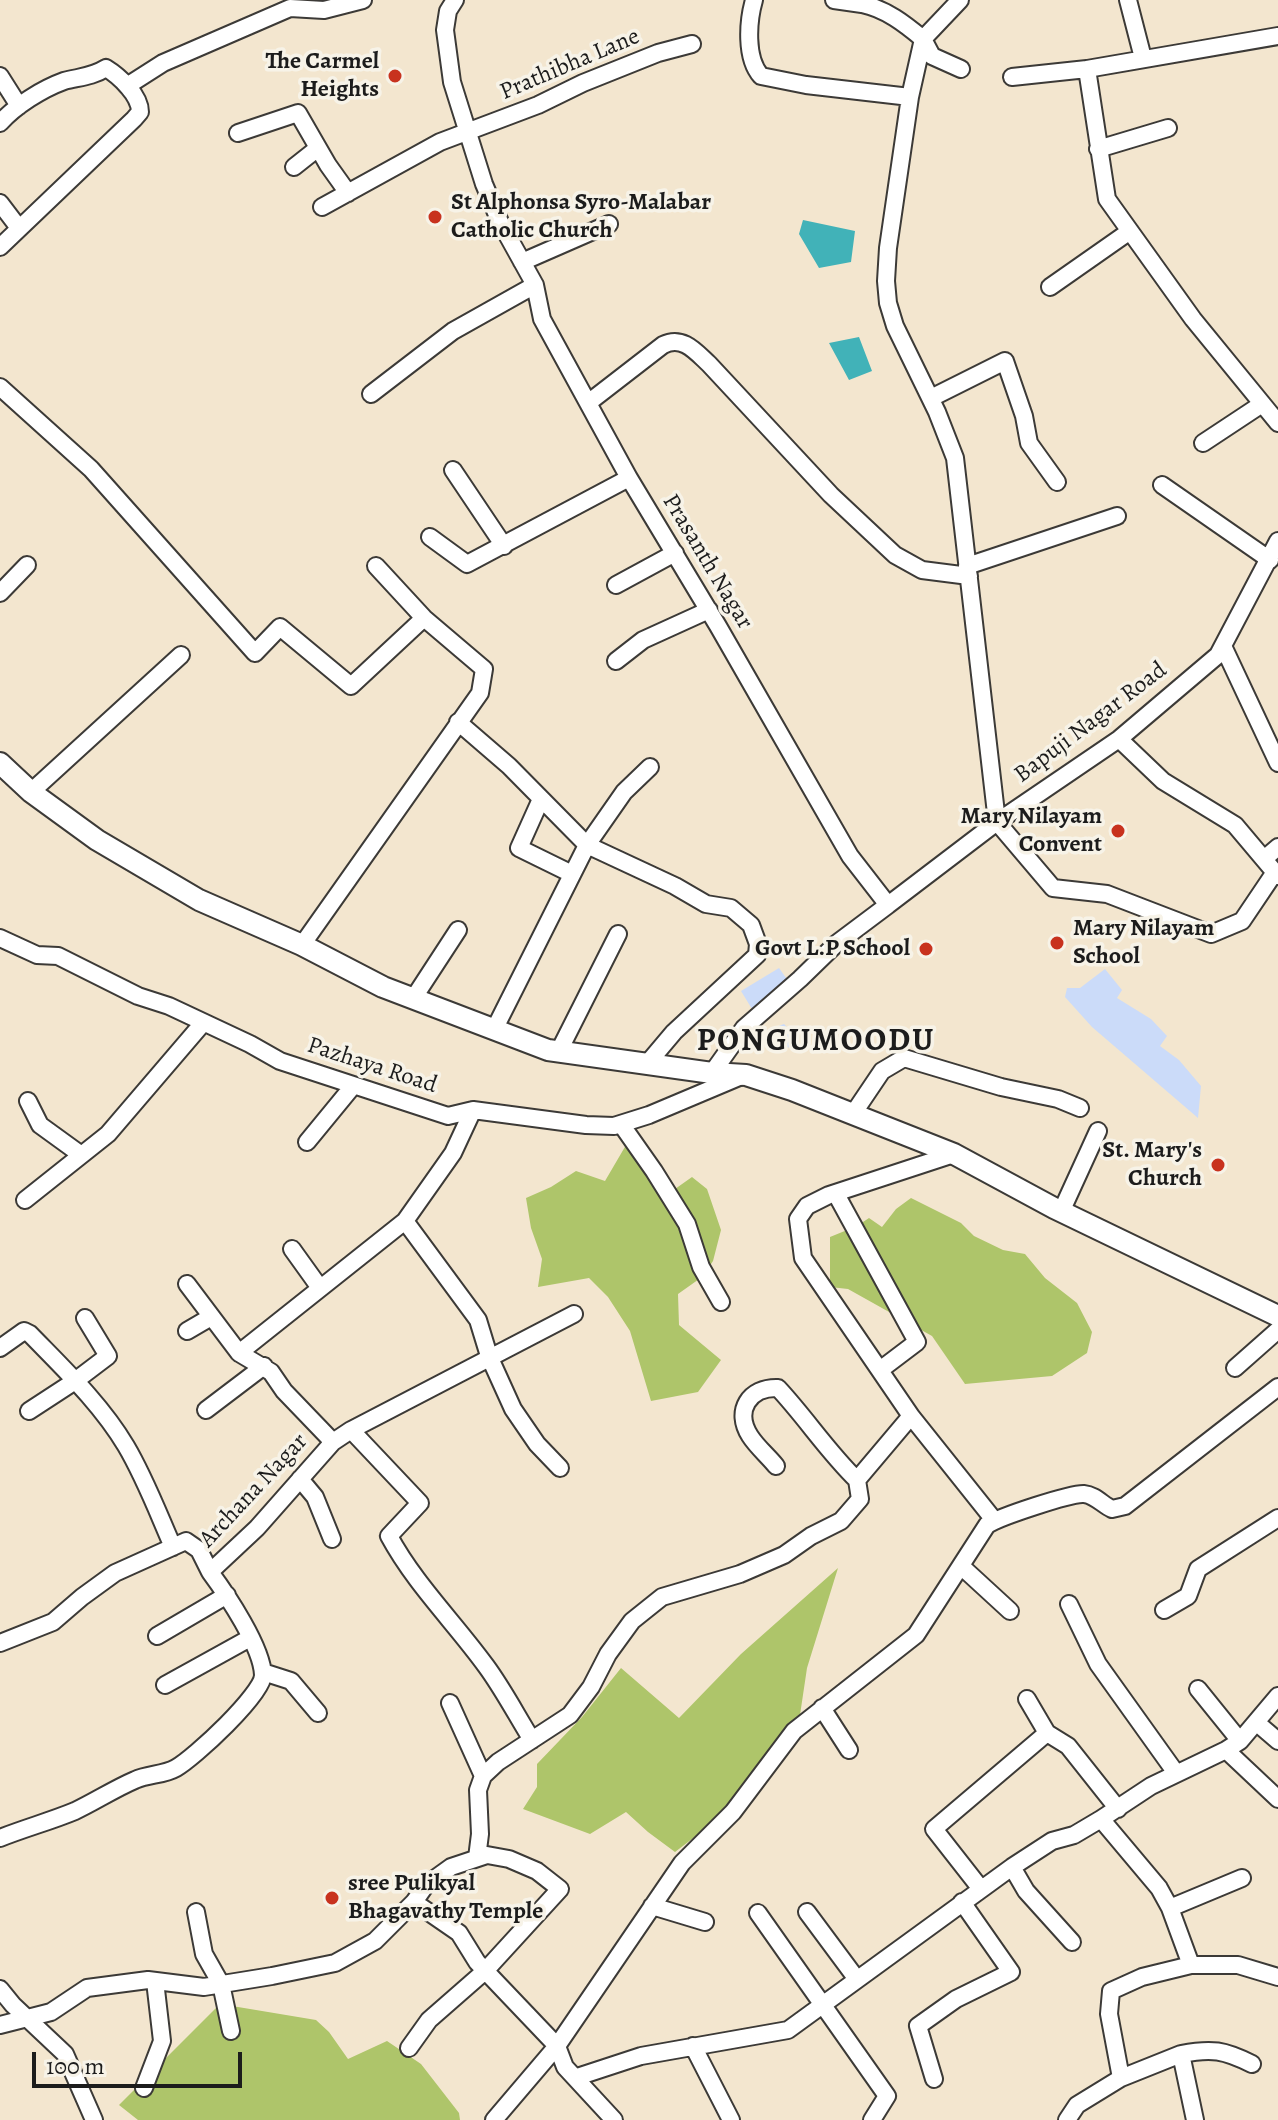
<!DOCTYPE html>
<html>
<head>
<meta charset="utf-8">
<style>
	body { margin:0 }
	#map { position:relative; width:1278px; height:2120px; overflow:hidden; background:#f3e6cf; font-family:Alegreya,serif }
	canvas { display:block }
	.scale { position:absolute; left:32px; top:2052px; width:210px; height:36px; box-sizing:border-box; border:4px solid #1c1c1c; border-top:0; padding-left:10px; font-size:24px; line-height:28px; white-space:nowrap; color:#1c1c1c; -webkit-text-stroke:6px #f7f3e8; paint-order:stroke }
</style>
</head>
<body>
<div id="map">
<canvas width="1278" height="2120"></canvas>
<div class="scale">100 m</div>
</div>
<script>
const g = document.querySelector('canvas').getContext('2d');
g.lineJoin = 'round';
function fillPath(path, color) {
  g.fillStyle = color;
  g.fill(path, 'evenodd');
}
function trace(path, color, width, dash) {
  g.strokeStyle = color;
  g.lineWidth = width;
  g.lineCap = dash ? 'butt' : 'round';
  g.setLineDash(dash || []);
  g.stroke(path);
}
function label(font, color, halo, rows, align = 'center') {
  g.font = font + ' Alegreya,serif';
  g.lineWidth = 7;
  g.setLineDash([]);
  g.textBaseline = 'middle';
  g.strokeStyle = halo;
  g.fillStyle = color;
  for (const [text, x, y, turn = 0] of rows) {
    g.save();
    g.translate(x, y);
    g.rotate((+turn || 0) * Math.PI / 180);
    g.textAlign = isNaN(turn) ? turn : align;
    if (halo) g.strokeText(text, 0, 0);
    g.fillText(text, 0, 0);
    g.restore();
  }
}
const built = new Path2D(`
	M 779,968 L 789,982 L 752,1009 L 741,991 Z
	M 1105,969 L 1122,990 L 1117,998 L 1151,1019 L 1167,1036 L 1160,1046 L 1179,1060 L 1201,1086 L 1198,1118 L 1092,1027 L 1065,997 L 1067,988 L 1080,988 Z
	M 784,1024 L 796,1036 L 793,1048 L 766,1044 L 765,1037 L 773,1028 Z`);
const green = new Path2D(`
	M 629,1140 L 651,1151 L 675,1189 L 692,1177 L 707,1189 L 721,1230 L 713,1261 L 702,1277 L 678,1294 L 679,1325 L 721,1360 L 698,1392 L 651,1401 L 630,1331 L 608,1297 L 589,1278 L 538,1287 L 542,1259 L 531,1228 L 526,1198 L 551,1187 L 576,1171 L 605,1181 Z
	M 911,1198 L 961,1223 L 974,1236 L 1003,1250 L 1025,1254 L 1045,1278 L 1077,1303 L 1092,1332 L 1087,1353 L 1052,1376 L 965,1384 L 932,1336 L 848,1289 L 830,1287 L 830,1237 L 857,1226 L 869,1218 L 882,1227 L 896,1209 Z
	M 838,1568 L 807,1668 L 800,1715 L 784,1735 L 769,1780 L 675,1852 L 648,1832 L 626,1812 L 590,1834 L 523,1809 L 537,1787 L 537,1764 L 582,1717 L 621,1668 L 679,1718 L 741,1654 Z
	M 220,2004 L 316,2020 L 329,2032 L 348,2059 L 387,2041 L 421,2064 L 459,2113 L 460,2120 L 138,2120 L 119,2105 Z`);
const water = new Path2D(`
	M 803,220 L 855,231 L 851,262 L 819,268 L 799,234 Z
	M 859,337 L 872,371 L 849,380 L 829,343 Z`);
const minor = new Path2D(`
	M 455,0 L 448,11 L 445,30 L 452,82 L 484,184 L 500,222 L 535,285 L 542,319 L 629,478 L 718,626 L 850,856 L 888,905 L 836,944 L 800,979 L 744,1028 L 712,1073
	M 754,0 C 748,21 745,58 761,76 L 806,85 L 910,97
	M 834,0 L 862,4
	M 863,0 L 862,4 C 886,9 905,24 923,39 L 910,97 L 888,248 L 886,281 L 888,303 L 895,326 L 937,412 L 955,458 L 997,822 L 1053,888 L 1107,894 L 1211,934 L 1242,921 L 1275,872
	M 960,0 L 923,39 L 932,56 L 961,69
	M 1128,0 L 1143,58
	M 1278,36 L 1087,69 L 1107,199 L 1193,319 L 1278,423
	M 0,76 L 19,106
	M 1012,77 L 1087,69
	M 127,86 L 163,63 L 290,8 L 324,10 L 363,0
	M 0,123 C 15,106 42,89 64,81 C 79,77 92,77 106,68 C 119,76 140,95 140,112 L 134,119 L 0,247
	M 238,133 L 298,113 L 328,165 L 348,193
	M 1098,149 L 1168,128
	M 294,167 L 318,148
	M 0,203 L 19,228
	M 322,207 L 440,142 L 538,105 L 583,83 L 658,53 L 692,44
	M 522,262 L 609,224
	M 1050,287 L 1130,231
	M 0,387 L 91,469 L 255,653 L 280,627 L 351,686 L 424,618
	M 371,394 L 453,331 L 535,285
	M 931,398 L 1005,361 L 1024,416 L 1029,443 L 1057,482
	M 588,403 L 663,345 C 683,335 696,352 709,364 L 831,495 L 895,555 L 922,570 L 969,576
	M 1203,443 L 1262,404
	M 453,470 L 504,546
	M 1162,485 L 1270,560
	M 430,537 L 467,564 L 629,478
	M 967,566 L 1117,516
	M 616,585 L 675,553
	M 0,593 L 27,565
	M 1223,646 L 1278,763
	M 616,661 L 643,640 L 709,610
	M 458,722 L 509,766 L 587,845 L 675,886 L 706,904 L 731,908 L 751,925 L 758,944 L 757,955 L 674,1032 L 647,1064
	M 1119,739 L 1163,781 L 1235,825 L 1278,876
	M 31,792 L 181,655
	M 541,799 L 519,848 L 572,874
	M 1264,859 L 1278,847
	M 888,905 L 997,822 L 1119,739 L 1218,655 L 1278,541
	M 0,938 L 37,955 L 58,956 L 138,996 L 169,1006 L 250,1044 L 280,1061 L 448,1116 L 473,1110 L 586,1125 L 614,1126 L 649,1115 L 744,1075
	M 302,945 L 480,693 L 484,669 L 424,618 L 376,566
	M 413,999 L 458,930
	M 494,1030 L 587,845 L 624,792 L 650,767
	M 559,1051 L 618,934
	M 28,1101 L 40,1125 L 80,1154
	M 853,1114 L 882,1071 L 904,1058 L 1001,1087 L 1058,1099 L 1080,1108
	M 621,1124 L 654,1171 L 687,1224 L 701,1267 L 721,1302
	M 307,1142 L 353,1086
	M 836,1194 L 917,1342 L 880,1370
	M 25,1200 L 108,1134 L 203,1023
	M 1061,1212 L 1098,1131
	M 405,1221 L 478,1320 L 489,1356 L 513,1409 L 537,1444 L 560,1468
	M 292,1249 L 320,1288
	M 187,1284 L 239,1353
	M 187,1331 L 211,1317
	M 0,1348 L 24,1331 L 30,1334 C 64,1369 101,1404 126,1446 C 145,1478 158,1513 173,1547
	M 1235,1368 L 1278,1330
	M 206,1410 L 264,1366
	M 29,1411 L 75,1381 L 108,1356 L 85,1318
	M 911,1416 L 994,1520
	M 351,1430 L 574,1314
	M 333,1442 L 351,1430 L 420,1503 L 389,1536 C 415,1584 454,1622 486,1666 C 503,1689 517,1716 532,1740
	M 776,1466 C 768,1456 757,1447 750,1436 C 734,1411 749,1387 778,1388 C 806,1418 828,1452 857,1480
	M 300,1479 L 315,1497 L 332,1539
	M 961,1566 L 1010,1611
	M 1069,1604 L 1098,1664 L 1176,1773
	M 1164,1610 L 1188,1596 L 1198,1569 L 1278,1518
	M 157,1636 L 227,1595
	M 0,1643 L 53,1622 L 82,1597 L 115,1573 L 186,1541 L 199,1550 L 210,1572
	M 263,1672 L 291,1681 L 318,1713
	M 165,1685 L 250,1638
	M 1198,1689 L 1240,1741
	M 1278,1696 L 1240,1741 L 1226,1750 L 1151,1786 L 1101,1819 L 1159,1888 L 1170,1908 L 1191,1965 L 1238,1965 L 1278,1977
	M 1027,1699 L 1047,1733 L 1068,1746 L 1118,1809
	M 450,1703 L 483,1776
	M 822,1708 L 849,1750
	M 1257,1723 L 1278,1741
	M 1226,1750 L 1278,1799
	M 0,1838 C 25,1828 51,1821 75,1811 C 96,1801 114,1789 135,1780 C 148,1774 164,1775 176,1768 C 194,1758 263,1694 263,1675 C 262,1647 227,1595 210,1572 L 257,1528 L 333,1442 L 284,1391 L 271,1372 L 239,1353 L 405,1221 L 453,1153 L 473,1110
	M 477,1858 L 480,1834 L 478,1790 L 483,1776 L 498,1762 L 570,1715 L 591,1687 L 608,1654 L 632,1621 L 662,1597 L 740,1574 L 784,1555 L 811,1536 L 841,1521 L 860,1499 L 857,1480 L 911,1416 L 803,1258 L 798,1219 L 807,1206 L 829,1195 L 954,1154
	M 1012,1867 L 1026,1891 L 1072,1942
	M 981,1889 L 934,1829 L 1047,1733
	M 414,1902 L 459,1933 L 477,1962 L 557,2046 L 565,2067 L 614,2120
	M 652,1906 L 705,1922
	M 1170,1908 L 1242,1878
	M 196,1912 L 204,1954 L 221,1984 L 231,2031
	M 807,1912 L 856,1978
	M 758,1913 L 887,2096 L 872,2120
	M 0,1989 L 13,2005 L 65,2054 L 94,2120
	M 0,2025 L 51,2012 L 87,1988 L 148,1980 L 204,1987 L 272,1976 L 335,1963 L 375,1941 L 414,1902 L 426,1885 L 451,1867 L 487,1855 L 509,1859 L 537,1871 L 560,1889 L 485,1971 L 429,2020 L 409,2048
	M 693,2046 L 731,2120
	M 1181,2054 C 1212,2048 1224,2050 1252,2064
	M 577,2077 L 641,2056 L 788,2030 L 1012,1867 L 1052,1841 L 1074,1835 L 1101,1819
	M 1121,2078 L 1181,2054 L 1195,2120
	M 934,2079 L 918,2026 L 956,1999 L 1011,1972 L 962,1902
	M 144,2088 L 162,2041 L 155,1981
	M 494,2120 L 557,2046 L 682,1863 L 733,1812 L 794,1731 L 916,1635 L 987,1525 C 999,1517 1071,1493 1084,1494 C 1095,1495 1103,1505 1112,1509 L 1125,1506 L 1278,1387
	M 1067,2120 L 1077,2105 L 1121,2078 L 1109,2014 L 1111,1991 L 1142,1977 L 1191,1965`);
const major = new Path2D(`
	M 0,763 L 31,792 L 97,840 L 199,900 L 302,945 L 383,987 L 548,1050 L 712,1073 L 746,1075 L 792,1090 L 954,1154 L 1054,1208 L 1278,1316`);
const markers = [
	[395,76,8,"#c8321e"],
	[435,217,8,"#c8321e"],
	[1118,831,8,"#c8321e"],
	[1057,943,8,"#c8321e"],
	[926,949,8,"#c8321e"],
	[1218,1165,8,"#c8321e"],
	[332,1898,8,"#c8321e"]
];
const poiNames = [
	["The Carmel",379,62],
	["Heights",379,90],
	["St Alphonsa Syro-Malabar",451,203,"left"],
	["Catholic Church",451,231,"left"],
	["Mary Nilayam",1102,817],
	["Convent",1102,845],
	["Mary Nilayam",1073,929,"left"],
	["School",1073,957,"left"],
	["Govt L.P School",910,949],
	["St. Mary's",1202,1151],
	["Church",1202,1179],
	["sree Pulikyal",348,1884,"left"],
	["Bhagavathy Temple",348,1912,"left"]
];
const streetNames = [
	["Prathibha Lane",570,65,-23],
	["Prasanth Nagar",707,562,59],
	["Bapuji Nagar Road",1091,723,-37],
	["Pazhaya Road",372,1066,18],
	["Archana Nagar",254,1491,-47]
];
const districtNames = [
	["PONGUMOODU",816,1042]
];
fillPath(built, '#cbdbf9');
fillPath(green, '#aec56a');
fillPath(water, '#41b2b8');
trace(minor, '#3c3a37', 20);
trace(major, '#3c3a37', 24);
trace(minor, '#fff', 16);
trace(major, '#fff', 20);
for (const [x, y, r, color] of markers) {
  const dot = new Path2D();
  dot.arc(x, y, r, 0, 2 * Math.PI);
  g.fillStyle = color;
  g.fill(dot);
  trace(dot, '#f7f3e8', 3);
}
label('bold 24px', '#1c1c1c', '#f7f3e8', poiNames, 'right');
label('24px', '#1c1c1c', '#f7f3e8', streetNames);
g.letterSpacing = '2px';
label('bold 32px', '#1c1c1c', '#f7f3e8', districtNames);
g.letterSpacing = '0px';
</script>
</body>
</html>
